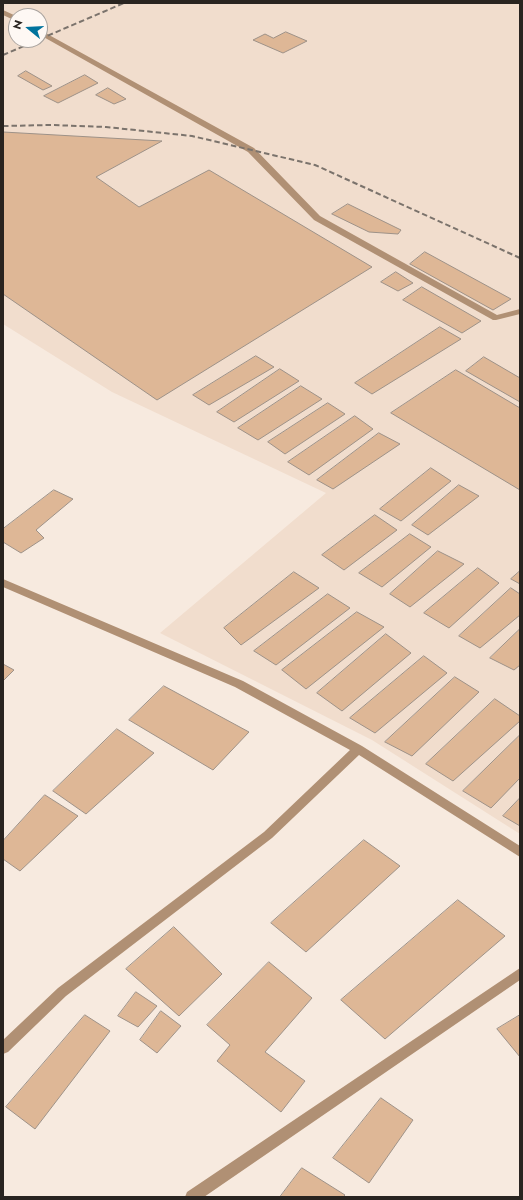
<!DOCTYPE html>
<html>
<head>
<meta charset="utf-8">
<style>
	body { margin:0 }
	#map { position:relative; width:523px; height:1200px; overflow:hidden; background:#f7eadf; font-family:Jost,sans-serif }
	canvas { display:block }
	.frame { position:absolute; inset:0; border:4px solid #292420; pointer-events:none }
	.north { position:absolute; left:8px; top:8px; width:40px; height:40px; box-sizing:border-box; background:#fef8f4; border:1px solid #a9a39f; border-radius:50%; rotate:288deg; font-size:11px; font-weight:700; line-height:16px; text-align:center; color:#292420 }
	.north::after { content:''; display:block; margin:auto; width:14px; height:18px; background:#00739d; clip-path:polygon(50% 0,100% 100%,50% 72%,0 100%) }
</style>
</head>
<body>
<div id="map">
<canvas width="523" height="1200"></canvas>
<div class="frame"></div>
<div class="north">N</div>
</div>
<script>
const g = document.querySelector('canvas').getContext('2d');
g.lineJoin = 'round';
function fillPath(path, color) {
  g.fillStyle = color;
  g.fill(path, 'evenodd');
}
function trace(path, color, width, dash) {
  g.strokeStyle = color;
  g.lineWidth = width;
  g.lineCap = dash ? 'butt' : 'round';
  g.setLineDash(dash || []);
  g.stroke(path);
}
const built = new Path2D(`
	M 3,3 L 520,3 L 520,834 L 372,740 L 160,633 L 326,493 L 112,392 L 3,324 ZM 16,16 L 40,16 L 40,40 L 16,40 Z`);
const building = new Path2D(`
	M 286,32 L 307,41 L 283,53 L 253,40 L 265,34 L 273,38 Z
	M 26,71 L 52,86 L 43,90 L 18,76 Z
	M 85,75 L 98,83 L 58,103 L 44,96 Z
	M 108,88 L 126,99 L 114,104 L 96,95 Z
	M 3,132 L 162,141 L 96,177 L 139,207 L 209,170 L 372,267 L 157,400 L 3,294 Z
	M 348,204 L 401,230 L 398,234 L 369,232 L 332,214 Z
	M 425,252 L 511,299 L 493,310 L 410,264 Z
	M 396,272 L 413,283 L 398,291 L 381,282 Z
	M 422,287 L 481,321 L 462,333 L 403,300 Z
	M 440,327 L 461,339 L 372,394 L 355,383 Z
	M 256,356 L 274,367 L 209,405 L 193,395 Z
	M 484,357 L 520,378 L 520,402 L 466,371 Z
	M 280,369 L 299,381 L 234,422 L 217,412 Z
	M 456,370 L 520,408 L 520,490 L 391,413 Z
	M 301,386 L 322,399 L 258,440 L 238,428 Z
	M 328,403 L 345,414 L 285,454 L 268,442 Z
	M 355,416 L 373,429 L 309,475 L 288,462 Z
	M 379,433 L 400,444 L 333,489 L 317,480 Z
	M 431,468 L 451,481 L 401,521 L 380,509 Z
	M 459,485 L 479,496 L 428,535 L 412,525 Z
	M 54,490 L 73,499 L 36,530 L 44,538 L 21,553 L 3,542 L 3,529 Z
	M 375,515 L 397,530 L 344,570 L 322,555 Z
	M 410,534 L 431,547 L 382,587 L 359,573 Z
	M 438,551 L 464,564 L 410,607 L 390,594 Z
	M 478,568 L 499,583 L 449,628 L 424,613 Z
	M 520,571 L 520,584 L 511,579 Z
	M 294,572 L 319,588 L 241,645 L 224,628 Z
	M 511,588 L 520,594 L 520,615 L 480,648 L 459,636 Z
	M 328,594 L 350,608 L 276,665 L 254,651 Z
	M 357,612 L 384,627 L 306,689 L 282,670 Z
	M 520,629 L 520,665 L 514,670 L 490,658 Z
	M 386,634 L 411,653 L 342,711 L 317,693 Z
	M 424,656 L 447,673 L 375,733 L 350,718 Z
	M 3,664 L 14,670 L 3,681 Z
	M 455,677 L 479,692 L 412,756 L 385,742 Z
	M 164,686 L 249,732 L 213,770 L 129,720 Z
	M 495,699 L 520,716 L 520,721 L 453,781 L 426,764 Z
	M 117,729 L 154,753 L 86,814 L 53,791 Z
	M 520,735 L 520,778 L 491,808 L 463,791 Z
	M 45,795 L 78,816 L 20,871 L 3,859 L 3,841 Z
	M 520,798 L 520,826 L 503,816 Z
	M 364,840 L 400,866 L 306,952 L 271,923 Z
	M 458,900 L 505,936 L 385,1039 L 341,1000 Z
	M 174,927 L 222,974 L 179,1016 L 126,969 Z
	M 269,962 L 312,998 L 265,1052 L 305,1081 L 281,1112 L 217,1061 L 230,1045 L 207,1025 Z
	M 136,992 L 157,1006 L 138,1027 L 118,1016 Z
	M 161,1011 L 181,1026 L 157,1053 L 140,1040 Z
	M 85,1015 L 110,1031 L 35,1129 L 6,1107 Z
	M 520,1015 L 520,1057 L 497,1029 Z
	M 381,1098 L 413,1120 L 369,1183 L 333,1158 Z
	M 302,1168 L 345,1195 L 343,1197 L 280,1197 Z`);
const minor = new Path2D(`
	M 3,10 L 16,16 L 16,21 L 3,15 Z
	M 40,30 L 254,148 L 320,216 L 497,315 L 520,309 L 520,314 L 496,320 L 493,320 L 314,220 L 248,152 L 40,35 Z
	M 3,579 L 243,681 L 362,746 L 520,846 L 520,857 L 359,755 L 272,838 L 66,996 L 8,1052 L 3,1054 L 3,1040 L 58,988 L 264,832 L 350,750 L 235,687 L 3,587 Z
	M 520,968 L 520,980 L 204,1197 L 185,1197 L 187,1192 Z`);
const rail = new Path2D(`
	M 40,39 L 124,3
	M 3,55 L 38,40
	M 3,126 L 51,125 L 106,127 L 192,136 L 315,165 L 520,258`);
fillPath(built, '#f1ddcd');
fillPath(building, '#deb796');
trace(building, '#9e9288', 1);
fillPath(minor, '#b09074');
trace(rail, '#7b736c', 2, [5.5, 3]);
</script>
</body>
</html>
